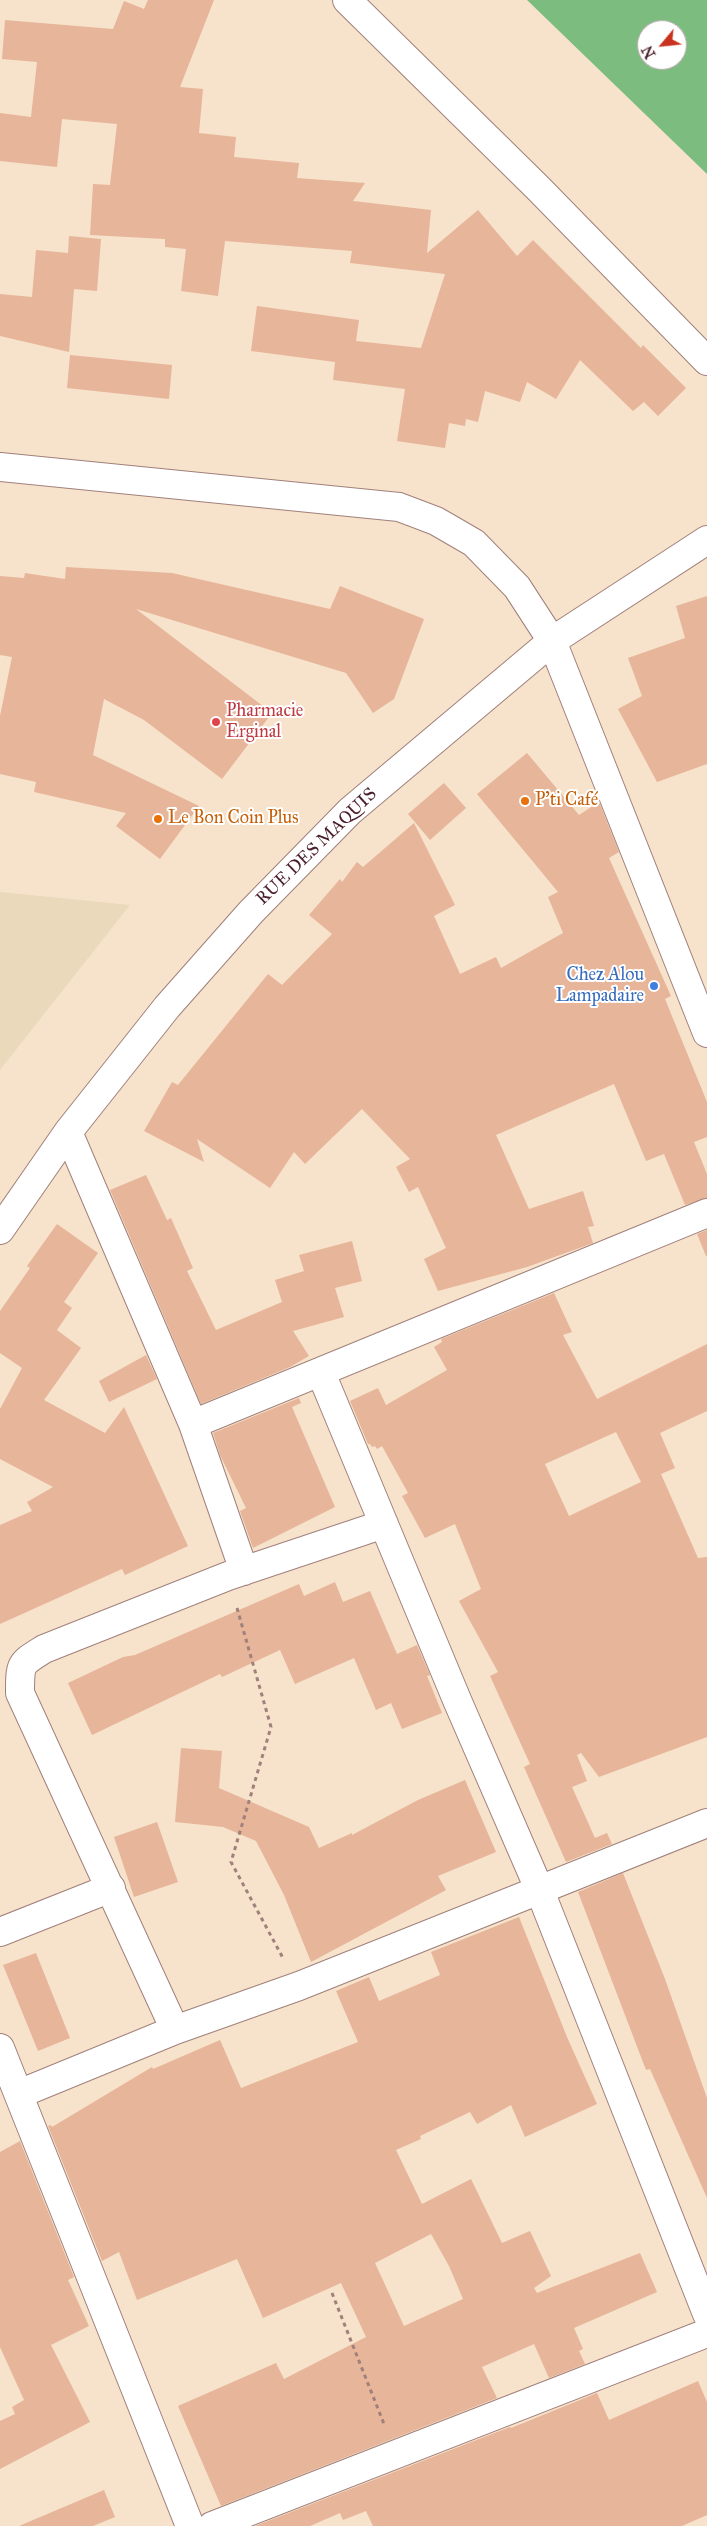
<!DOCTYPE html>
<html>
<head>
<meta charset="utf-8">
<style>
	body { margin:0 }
	#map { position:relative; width:707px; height:2526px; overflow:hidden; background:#f7e2cb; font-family:"IM FELL Great Primer",serif }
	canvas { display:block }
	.north { position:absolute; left:637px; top:20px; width:50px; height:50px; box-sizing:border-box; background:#fff; border:1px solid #b7a5aa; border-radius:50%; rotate:242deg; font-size:14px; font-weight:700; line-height:20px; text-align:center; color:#4a1f2b }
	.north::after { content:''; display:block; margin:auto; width:18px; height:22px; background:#c8321e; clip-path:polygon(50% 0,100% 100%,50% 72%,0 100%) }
</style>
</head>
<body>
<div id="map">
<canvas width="707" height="2526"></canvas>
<div class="north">N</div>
</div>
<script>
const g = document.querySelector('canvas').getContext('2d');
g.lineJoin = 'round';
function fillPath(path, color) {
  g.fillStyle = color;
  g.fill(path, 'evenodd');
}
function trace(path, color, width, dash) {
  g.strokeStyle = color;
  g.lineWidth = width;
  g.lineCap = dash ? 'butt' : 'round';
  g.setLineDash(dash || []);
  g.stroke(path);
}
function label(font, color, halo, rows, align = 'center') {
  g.font = font + ' "IM FELL Great Primer",serif';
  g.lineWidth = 4;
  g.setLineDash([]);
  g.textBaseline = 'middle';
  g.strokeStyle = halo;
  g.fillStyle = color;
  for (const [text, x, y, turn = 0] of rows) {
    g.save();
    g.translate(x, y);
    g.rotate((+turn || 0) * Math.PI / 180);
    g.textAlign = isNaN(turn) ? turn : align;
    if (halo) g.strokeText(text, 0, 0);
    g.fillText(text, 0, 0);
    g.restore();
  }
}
const built = new Path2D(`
	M 0,892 L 130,905 L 0,1070 Z`);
const forest = new Path2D(`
	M 527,0 L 707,0 L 707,174 ZM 647,30 L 677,30 L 677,60 L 647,60 Z`);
const building = new Path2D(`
	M 148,0 L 214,0 L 180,87 L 203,89 L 199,133 L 236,137 L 234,157 L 299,163 L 297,178 L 365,183 L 353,201 L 431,210 L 427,253 L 478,210 L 517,256 L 533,240 L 641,348 L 643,345 L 686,388 L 658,416 L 644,402 L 633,411 L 580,360 L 556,399 L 527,382 L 520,402 L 485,391 L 478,422 L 466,419 L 465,426 L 449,423 L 445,448 L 397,441 L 405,389 L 333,380 L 335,362 L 251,351 L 257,306 L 359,320 L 356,341 L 421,348 L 445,274 L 350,263 L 352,251 L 225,241 L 218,296 L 181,291 L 186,249 L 165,247 L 165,239 L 90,235 L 93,184 L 110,185 L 117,124 L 62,119 L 57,167 L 0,161 L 0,113 L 31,117 L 37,62 L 2,59 L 5,20 L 113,29 L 124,1 L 144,9 Z
	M 69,236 L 101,239 L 97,291 L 74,289 L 69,352 L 0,336 L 0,294 L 32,297 L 36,250 L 68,253 Z
	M 70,355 L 172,365 L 169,399 L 67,388 Z
	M 66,567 L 172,573 L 330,609 L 340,586 L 424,619 L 394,699 L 373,713 L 346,673 L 136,609 L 272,713 L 222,779 L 144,720 L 104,699 L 93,755 L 199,806 L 160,859 L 116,826 L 126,813 L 34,792 L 36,782 L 0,774 L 0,716 L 12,657 L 0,655 L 0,576 L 24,578 L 25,573 L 65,579 Z
	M 707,596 L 707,764 L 657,782 L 618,709 L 642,696 L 628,658 L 685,638 L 676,606 Z
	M 527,753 L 579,815 L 599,802 L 619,852 L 609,858 L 671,996 L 665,999 L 707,1102 L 707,1137 L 694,1142 L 707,1174 L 707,1198 L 685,1205 L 664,1154 L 646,1161 L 614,1084 L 496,1135 L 529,1209 L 583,1191 L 594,1226 L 588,1227 L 593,1243 L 527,1267 L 438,1291 L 424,1259 L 446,1248 L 418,1187 L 409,1192 L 396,1167 L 410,1159 L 362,1109 L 305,1164 L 294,1152 L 270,1188 L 197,1139 L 204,1162 L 144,1131 L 172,1082 L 178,1085 L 268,974 L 282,985 L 332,934 L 309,915 L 340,879 L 342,882 L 357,862 L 363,867 L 414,823 L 455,905 L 434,916 L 460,974 L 496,957 L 501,968 L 563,933 L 548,897 L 558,892 L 477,794 Z
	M 444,783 L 466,808 L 430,840 L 408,814 Z
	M 146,1175 L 167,1220 L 171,1218 L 193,1268 L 187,1271 L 216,1330 L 282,1302 L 275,1280 L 304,1271 L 299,1255 L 352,1241 L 362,1281 L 335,1288 L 344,1317 L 293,1331 L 309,1356 L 290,1367 L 201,1404 L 110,1190 Z
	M 57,1224 L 98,1253 L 64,1302 L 72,1308 L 57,1330 L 81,1348 L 44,1400 L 105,1433 L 124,1407 L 188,1546 L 125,1575 L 122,1569 L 0,1624 L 0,1525 L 32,1511 L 27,1502 L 53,1487 L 0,1459 L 0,1409 L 22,1368 L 0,1353 L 0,1311 L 30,1268 L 27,1266 Z
	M 707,1230 L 707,1256 L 706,1256 L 697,1234 Z
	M 554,1293 L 572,1332 L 563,1335 L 597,1399 L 707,1344 L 707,1411 L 660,1433 L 675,1468 L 661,1474 L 698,1558 L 707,1557 L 707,1737 L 599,1777 L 581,1753 L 577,1755 L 587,1781 L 572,1787 L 595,1838 L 607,1833 L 612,1844 L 566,1862 L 524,1767 L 530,1764 L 490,1676 L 498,1672 L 459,1601 L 481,1589 L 455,1524 L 425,1538 L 402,1496 L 408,1493 L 382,1446 L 377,1449 L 375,1446 L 372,1447 L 370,1444 L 368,1444 L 350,1401 L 378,1388 L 386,1405 L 447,1370 L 434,1347 L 442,1342 L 441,1339 ZM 616,1432 L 641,1482 L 569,1516 L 545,1464 Z
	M 146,1355 L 157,1379 L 109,1402 L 99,1381 Z
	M 299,1398 L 301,1403 L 292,1407 L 335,1507 L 253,1548 L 240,1511 L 246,1508 L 220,1455 L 213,1433 Z
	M 335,1582 L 343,1602 L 370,1591 L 397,1654 L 417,1645 L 430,1675 L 427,1676 L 442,1713 L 402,1729 L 391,1703 L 376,1710 L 354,1658 L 295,1684 L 280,1650 L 222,1677 L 220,1674 L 92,1735 L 68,1683 L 123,1657 L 135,1655 L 299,1584 L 304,1596 Z
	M 181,1748 L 222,1751 L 219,1788 L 309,1827 L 319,1848 L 352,1833 L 352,1835 L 418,1800 L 465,1780 L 496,1852 L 438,1876 L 446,1890 L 311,1962 L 284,1895 L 256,1841 L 223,1827 L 175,1822 Z
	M 157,1822 L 178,1882 L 134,1897 L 114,1837 Z
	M 623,1873 L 665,1979 L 707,2098 L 707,2198 L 650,2069 L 646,2070 L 578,1892 Z
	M 519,1917 L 567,2037 L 597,2104 L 525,2137 L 511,2105 L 477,2124 L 470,2112 L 420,2136 L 421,2139 L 396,2150 L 422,2204 L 471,2179 L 502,2243 L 530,2231 L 551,2276 L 534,2288 L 537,2293 L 640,2253 L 657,2292 L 574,2328 L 583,2349 L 579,2351 L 585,2364 L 549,2378 L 534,2344 L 482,2367 L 497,2398 L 221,2506 L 178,2406 L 276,2363 L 284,2379 L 366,2337 L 341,2283 L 263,2318 L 237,2259 L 137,2300 L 119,2252 L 102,2261 L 48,2126 L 51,2125 L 52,2127 L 152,2067 L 153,2069 L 220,2040 L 241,2088 L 358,2042 L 336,1991 L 369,1977 L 379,2001 L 440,1975 L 431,1952 ZM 431,2234 L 449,2266 L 463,2299 L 404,2326 L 375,2263 Z
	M 36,1953 L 70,2038 L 38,2051 L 3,1965 Z
	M 20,2141 L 74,2277 L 68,2280 L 89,2326 L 51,2345 L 90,2422 L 0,2469 L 0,2421 L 15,2414 L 12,2407 L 24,2400 L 0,2347 L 0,2152 Z
	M 698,2381 L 707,2402 L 707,2515 L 682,2526 L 373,2526 L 366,2511 L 343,2520 L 340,2513 L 310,2526 L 255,2526 L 510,2427 L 511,2428 L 597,2393 L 609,2420 Z
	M 104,2490 L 115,2517 L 93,2526 L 19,2526 Z`);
const path = new Path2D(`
	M 237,1608 L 271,1727 L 231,1862 L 283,1958
	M 332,2293 L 384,2424`);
const minor = new Path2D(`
	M 347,0 L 539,189 L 707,361
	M 0,467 L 399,507 L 436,521 L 474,543 L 517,587 L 552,641 L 707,1033
	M 68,1132 L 193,1424 L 244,1571
	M 0,1230 L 68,1132 L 167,1007 L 251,912 L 350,811 L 552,641 L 707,540
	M 321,1373 L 457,1700 L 540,1891 L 707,2314
	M 193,1424 L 707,1213
	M 0,1932 L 111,1888
	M 175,2030 L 20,1693 C 20,1663 20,1664 44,1649 L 228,1576 L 384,1524
	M 0,2048 L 190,2526
	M 19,2094 L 175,2030 L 299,1986 L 707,1823
	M 212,2526 L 707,2333`);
const markers = [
	[216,722,5,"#e0444e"],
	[525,801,5,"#e8710a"],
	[158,819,5,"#e8710a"],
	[654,986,5,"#3f7fe0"]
];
const healthNames = [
	["Pharmacie",226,712],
	["Erginal",226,733]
];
const foodNames = [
	["P'ti Café",535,801],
	["Le Bon Coin Plus",168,819]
];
const streetNames = [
	["RUE DES MAQUIS",317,847,-44]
];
const shopNames = [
	["Chez Alou",644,976],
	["Lampadaire",644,997]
];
fillPath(built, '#ead9ba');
fillPath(forest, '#7cbd7f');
fillPath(building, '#e7b599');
trace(minor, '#a0807b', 30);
trace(path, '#a0807b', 3, [4, 4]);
trace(minor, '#fff', 28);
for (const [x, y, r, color] of markers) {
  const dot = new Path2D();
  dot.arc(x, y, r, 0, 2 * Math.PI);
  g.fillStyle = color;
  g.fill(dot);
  trace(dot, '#fff', 2);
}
label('18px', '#be3a42', '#fff', healthNames, 'left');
label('18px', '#c56008', '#fff', foodNames, 'left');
label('18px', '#4a1f2b', '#fff', streetNames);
label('18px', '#366cbe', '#fff', shopNames, 'right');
</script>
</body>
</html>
